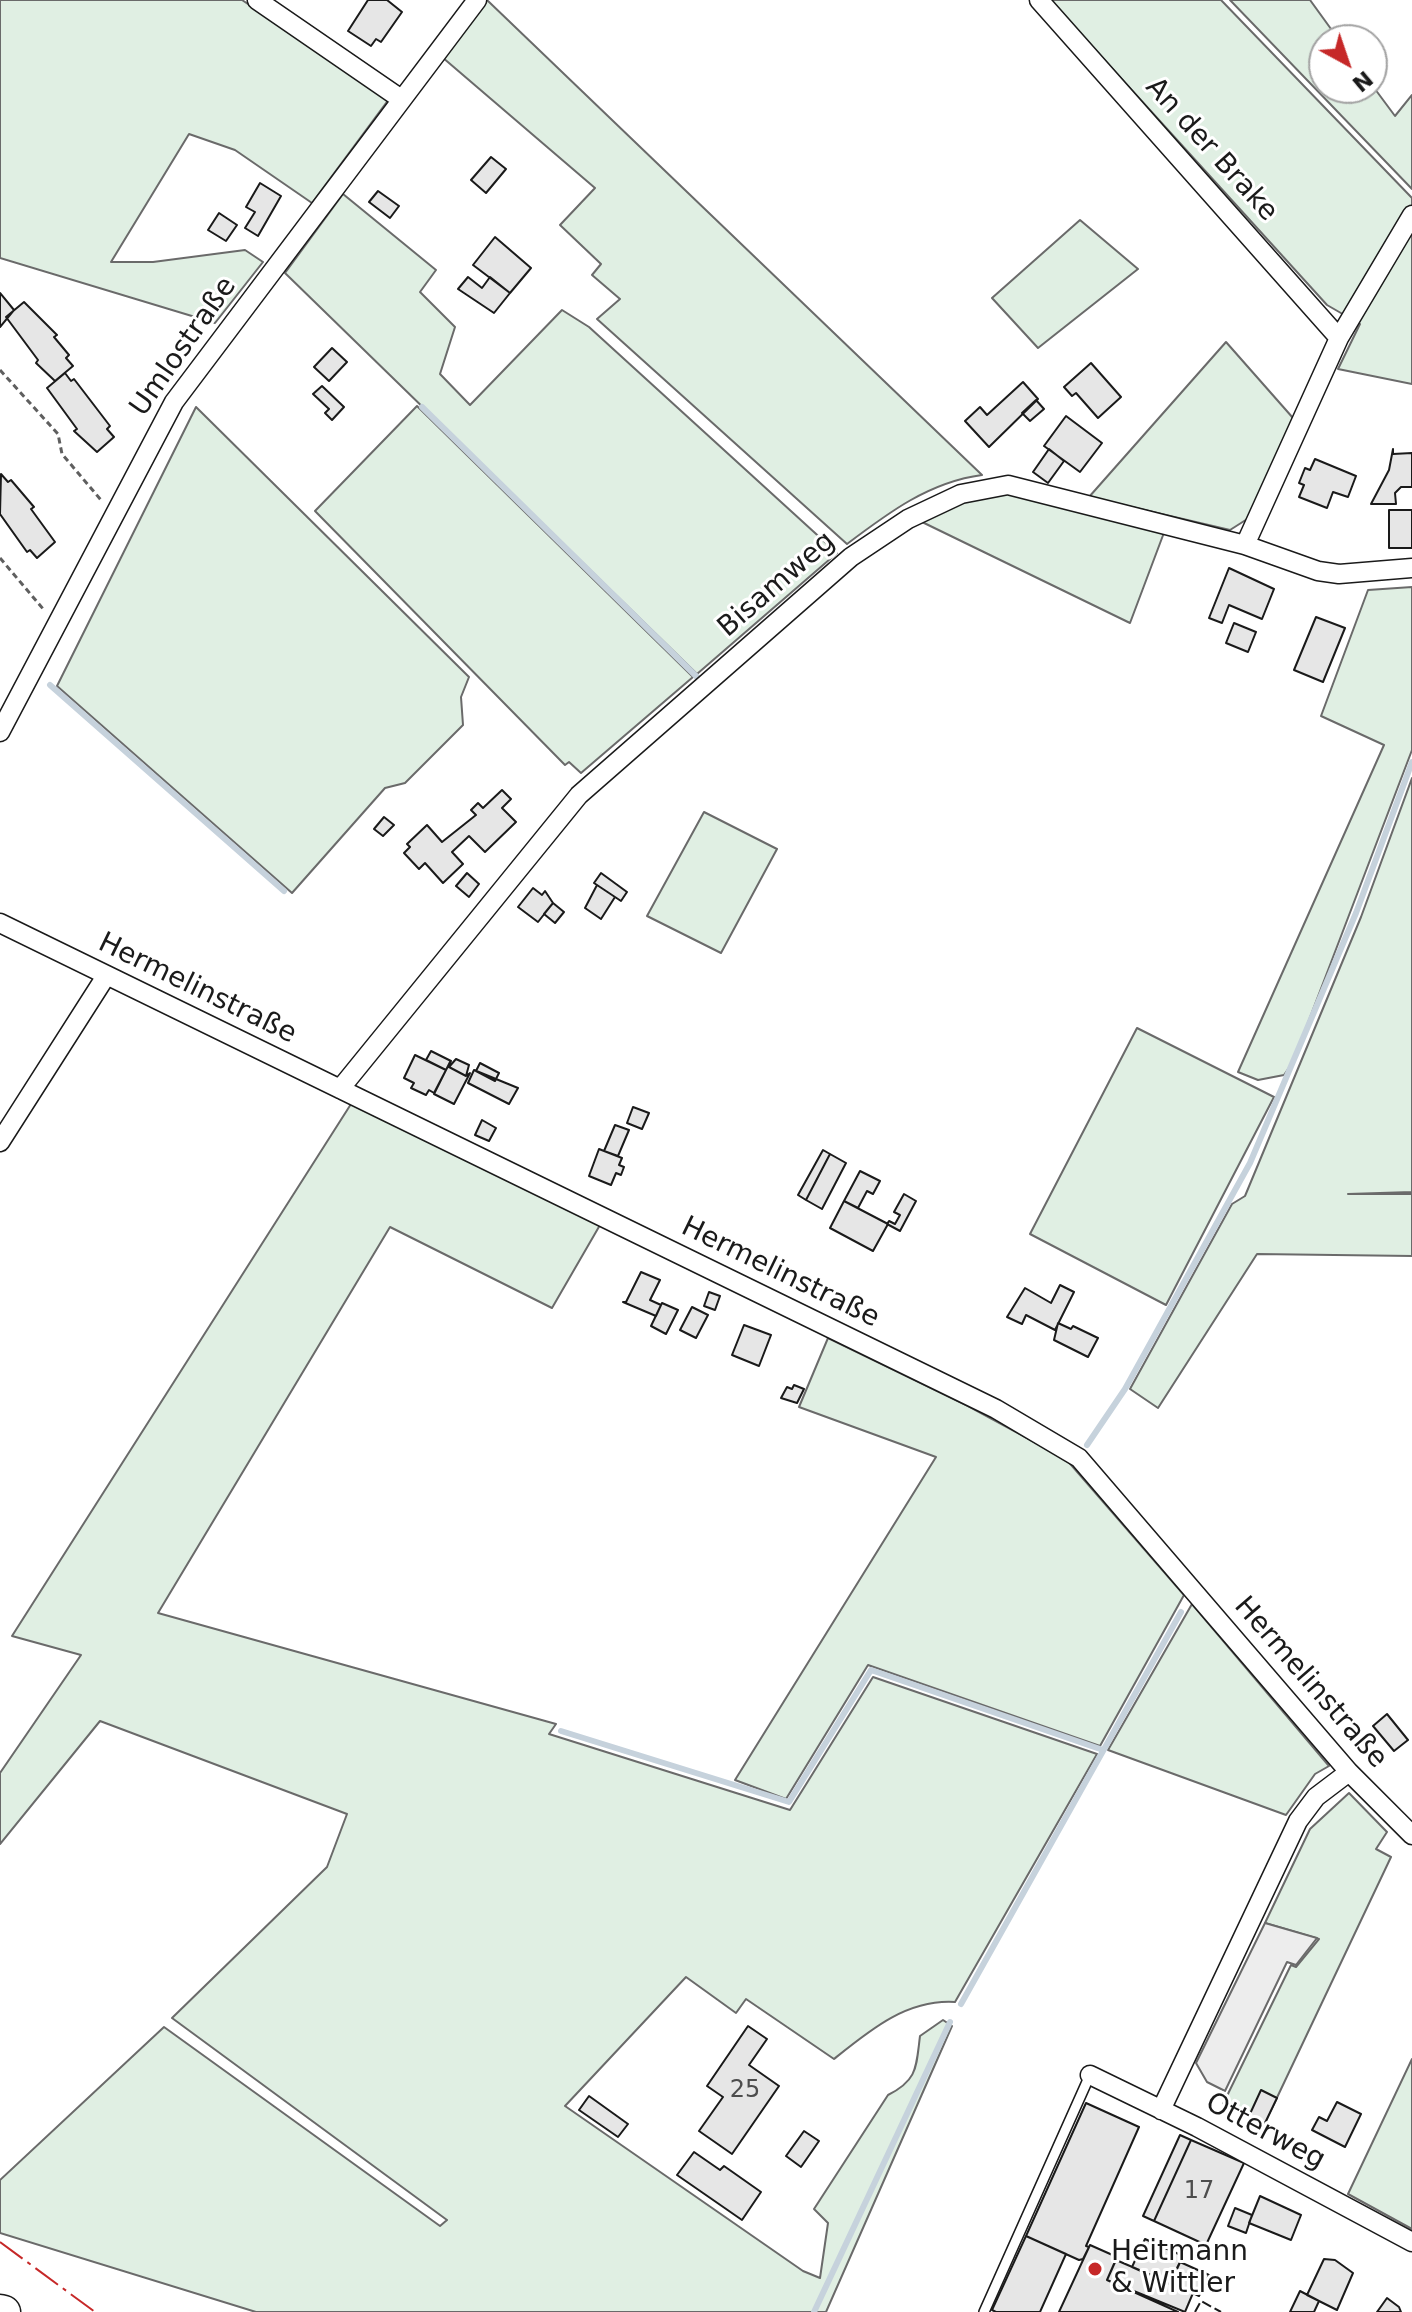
<!DOCTYPE html>
<html>
<head>
<meta charset="utf-8">
<style>
	body { margin:0 }
	#map { position:relative; width:1412px; height:2312px; overflow:hidden; background:#fff; font-family:"DejaVu Sans",sans-serif }
	canvas { display:block }
	.north { position:absolute; left:1308px; top:24px; width:80px; height:80px; box-sizing:border-box; background:#fff; border:2px solid #a3a3a3; border-radius:50%; rotate:140deg; font-size:22px; font-weight:700; line-height:32px; text-align:center; color:#1a1a1a }
	.north::after { content:''; display:block; margin:auto; width:28px; height:36px; background:#c62828; clip-path:polygon(50% 0,100% 100%,50% 72%,0 100%) }
</style>
</head>
<body>
<div id="map">
<canvas width="1412" height="2312"></canvas>
<div class="north">N</div>
</div>
<script>
const g = document.querySelector('canvas').getContext('2d');
g.lineJoin = 'round';
function fillPath(path, color) {
  g.fillStyle = color;
  g.fill(path, 'evenodd');
}
function trace(path, color, width, dash) {
  g.strokeStyle = color;
  g.lineWidth = width;
  g.lineCap = dash ? 'butt' : 'round';
  g.setLineDash(dash || []);
  g.stroke(path);
}
function label(font, color, halo, rows, align = 'center') {
  g.font = font + ' "DejaVu Sans",sans-serif';
  g.lineWidth = 6;
  g.setLineDash([]);
  g.textBaseline = 'middle';
  g.strokeStyle = halo;
  g.fillStyle = color;
  for (const [text, x, y, turn = 0] of rows) {
    g.save();
    g.translate(x, y);
    g.rotate((+turn || 0) * Math.PI / 180);
    g.textAlign = isNaN(turn) ? turn : align;
    if (halo) g.strokeText(text, 0, 0);
    g.fillText(text, 0, 0);
    g.restore();
  }
}
const green = new Path2D(`
	M 0,0 L 242,0 L 389,99 L 312,203 L 235,150 L 189,134 L 111,262 L 153,262 L 245,250 L 263,262 L 215,323 L 0,258 Z
	M 487,0 L 982,475 C 929,482 888,513 847,544 L 597,319 L 620,299 L 592,275 L 601,264 L 560,225 L 595,188 L 442,57 Z
	M 1050,0 L 1221,0 L 1412,198 L 1412,384 L 1338,369 L 1360,324 L 1327,305 Z
	M 1230,0 L 1310,0 L 1339,40 L 1324,40 L 1324,88 L 1372,88 L 1372,85 L 1395,116 L 1412,95 L 1412,189 Z
	M 343,194 L 436,270 L 420,292 L 455,327 L 440,374 L 470,405 L 562,310 L 589,327 L 837,553 L 697,674 L 285,273 Z
	M 1080,220 L 1138,269 L 1038,348 L 992,298 Z
	M 1226,342 L 1293,418 L 1252,516 L 1230,530 L 1089,497 Z
	M 417,406 L 693,677 L 581,773 L 569,762 L 565,765 L 315,511 Z
	M 196,407 L 469,677 L 461,697 L 463,725 L 405,783 L 385,788 L 292,893 L 57,686 Z
	M 1009,492 L 1165,530 L 1130,623 L 920,521 L 969,500 Z
	M 1412,587 L 1412,750 L 1293,1062 L 1284,1075 L 1258,1080 L 1238,1072 L 1384,745 L 1321,716 L 1368,590 Z
	M 1412,778 L 1412,1192 L 1348,1194 L 1412,1194 L 1412,1256 L 1257,1254 L 1158,1408 L 1130,1389 L 1232,1204 L 1245,1196 L 1361,917 Z
	M 704,812 L 777,849 L 721,953 L 647,916 Z
	M 1137,1028 L 1274,1097 L 1166,1305 L 1030,1234 Z
	M 351,1104 L 600,1225 L 552,1308 L 390,1227 L 158,1613 L 556,1724 L 549,1734 L 790,1810 L 873,1677 L 1097,1754 L 955,2002 C 907,1999 870,2030 834,2059 L 746,1999 L 736,2013 L 686,1977 L 565,2106 L 803,2271 L 820,2278 L 828,2223 L 814,2209 L 888,2095 C 918,2080 916,2067 920,2036 L 943,2020 L 952,2026 L 826,2312 L 256,2312 L 0,2233 L 0,2180 L 164,2027 L 440,2226 L 447,2220 L 172,2018 L 327,1867 L 347,1814 L 100,1721 L 0,1844 L 0,1773 L 81,1655 L 12,1636 Z
	M 828,1338 L 968,1406 L 1066,1459 L 1184,1595 L 1100,1746 L 868,1665 L 786,1799 L 735,1780 L 936,1457 L 799,1407 Z
	M 1192,1604 L 1329,1766 L 1315,1774 L 1286,1815 L 1108,1750 Z
	M 1349,1793 L 1387,1832 L 1376,1849 L 1391,1857 L 1264,2125 L 1223,2104 L 1291,1965 L 1296,1967 L 1319,1939 L 1265,1923 L 1310,1829 Z
	M 1412,2059 L 1412,2229 L 1348,2194 Z`);
const parking = new Path2D(`
	M 1265,1923 L 1317,1938 L 1296,1965 L 1287,1962 L 1225,2091 L 1207,2082 L 1196,2063 Z`);
const stream = new Path2D(`
	M 422,407 L 697,677
	M 50,685 L 284,891
	M 1087,1445 L 1125,1389 L 1250,1163 L 1356,913 L 1412,762
	M 561,1731 L 789,1802 L 871,1670 L 1103,1750
	M 961,2004 L 1181,1612
	M 814,2312 L 950,2022`);
const building = new Path2D(`
	M 368,0 L 387,0 L 402,12 L 381,42 L 376,39 L 371,46 L 348,31 Z
	M 491,157 L 506,169 L 486,193 L 471,180 Z
	M 260,183 L 281,196 L 258,236 L 245,228 L 255,212 L 246,207 Z
	M 378,191 L 399,206 L 390,218 L 369,202 Z
	M 219,213 L 237,225 L 226,241 L 208,230 Z
	M 495,237 L 531,268 L 510,293 L 473,265 Z
	M 468,277 L 482,288 L 490,277 L 510,293 L 494,313 L 458,289 Z
	M 0,293 L 14,310 L 0,327 Z
	M 24,302 L 57,335 L 54,337 L 69,355 L 66,358 L 73,366 L 55,381 L 36,363 L 38,360 L 6,317 Z
	M 332,348 L 347,362 L 329,381 L 314,367 Z
	M 1091,363 L 1121,397 L 1098,418 L 1076,393 L 1072,396 L 1064,387 Z
	M 65,373 L 71,381 L 74,379 L 110,426 L 107,429 L 114,437 L 97,452 L 74,431 L 77,429 L 47,388 Z
	M 1023,382 L 1038,399 L 989,447 L 965,421 L 980,407 L 987,415 Z
	M 322,386 L 344,407 L 332,420 L 325,413 L 329,409 L 313,394 Z
	M 1036,400 L 1044,409 L 1030,421 L 1022,413 Z
	M 1066,416 L 1102,443 L 1080,472 L 1044,446 Z
	M 1049,449 L 1064,461 L 1048,483 L 1033,472 Z
	M 1393,449 L 1393,454 L 1412,453 L 1412,487 L 1401,487 L 1395,493 L 1396,504 L 1371,504 L 1389,470 Z
	M 1315,459 L 1356,476 L 1348,497 L 1333,492 L 1327,508 L 1299,497 L 1304,485 L 1299,483 L 1305,468 L 1310,470 Z
	M 1,474 L 8,482 L 11,480 L 34,507 L 31,509 L 55,542 L 37,558 L 30,550 L 27,552 L 0,514 Z
	M 1389,510 L 1412,510 L 1412,548 L 1389,548 Z
	M 1229,568 L 1274,589 L 1262,619 L 1229,605 L 1222,623 L 1209,618 Z
	M 1316,617 L 1345,628 L 1323,682 L 1294,670 Z
	M 1234,623 L 1256,632 L 1248,652 L 1226,643 Z
	M 502,790 L 511,799 L 502,808 L 516,822 L 485,852 L 469,836 L 452,852 L 463,864 L 443,883 L 425,863 L 419,869 L 404,853 L 410,847 L 407,844 L 427,825 L 442,842 L 476,815 L 471,810 L 478,803 L 483,808 Z
	M 384,817 L 394,825 L 383,836 L 374,829 Z
	M 467,873 L 479,884 L 469,897 L 456,886 Z
	M 601,873 L 627,892 L 621,901 L 594,883 Z
	M 597,885 L 615,897 L 601,919 L 585,908 Z
	M 533,888 L 542,895 L 545,891 L 553,903 L 538,922 L 518,907 Z
	M 553,903 L 564,912 L 555,923 L 544,914 Z
	M 431,1051 L 451,1061 L 446,1070 L 426,1060 Z
	M 415,1055 L 446,1070 L 434,1093 L 429,1090 L 426,1095 L 411,1088 L 414,1083 L 404,1078 Z
	M 456,1059 L 469,1065 L 466,1076 L 449,1067 Z
	M 450,1062 L 449,1067 L 466,1076 L 470,1073 L 454,1104 L 434,1094 Z
	M 480,1063 L 499,1073 L 495,1081 L 476,1071 Z
	M 474,1070 L 518,1088 L 509,1104 L 468,1083 Z
	M 633,1107 L 649,1113 L 642,1129 L 627,1123 Z
	M 482,1120 L 496,1128 L 489,1141 L 475,1135 Z
	M 615,1125 L 629,1130 L 618,1156 L 604,1151 Z
	M 599,1149 L 622,1158 L 619,1165 L 624,1167 L 621,1175 L 616,1173 L 611,1185 L 589,1176 Z
	M 823,1150 L 830,1154 L 806,1200 L 798,1195 Z
	M 830,1154 L 846,1163 L 822,1209 L 806,1200 Z
	M 860,1171 L 880,1181 L 873,1194 L 867,1191 L 858,1208 L 844,1201 Z
	M 904,1194 L 916,1201 L 900,1231 L 887,1224 L 889,1221 L 895,1224 L 900,1215 L 894,1212 Z
	M 844,1201 L 888,1224 L 873,1251 L 830,1228 Z
	M 641,1272 L 660,1280 L 650,1300 L 661,1305 L 656,1316 L 623,1302 L 626,1302 Z
	M 1060,1285 L 1074,1292 L 1055,1330 L 1026,1315 L 1022,1324 L 1007,1317 L 1025,1288 L 1051,1303 Z
	M 709,1292 L 720,1296 L 715,1310 L 704,1306 Z
	M 662,1303 L 678,1310 L 666,1334 L 651,1326 Z
	M 692,1307 L 708,1315 L 696,1338 L 680,1330 Z
	M 1058,1323 L 1071,1329 L 1073,1326 L 1098,1338 L 1088,1357 L 1054,1340 Z
	M 744,1325 L 771,1335 L 759,1366 L 732,1355 Z
	M 794,1385 L 804,1389 L 797,1403 L 781,1398 L 787,1387 L 792,1389 Z
	M 1387,1714 L 1408,1740 L 1394,1751 L 1373,1726 Z
	M 748,2026 L 767,2039 L 749,2065 L 779,2086 L 732,2154 L 699,2131 L 723,2097 L 707,2086 Z
	M 1261,2090 L 1277,2098 L 1265,2123 L 1249,2116 Z
	M 589,2096 L 628,2124 L 618,2137 L 579,2110 Z
	M 1337,2102 L 1361,2114 L 1345,2147 L 1312,2130 L 1319,2117 L 1327,2121 Z
	M 1086,2103 L 1139,2127 L 1086,2246 L 1089,2247 L 1083,2259 L 1079,2260 L 1026,2236 Z
	M 804,2131 L 819,2141 L 801,2167 L 786,2156 Z
	M 1180,2135 L 1191,2140 L 1154,2221 L 1143,2216 Z
	M 1191,2140 L 1244,2163 L 1206,2245 L 1154,2221 Z
	M 694,2152 L 720,2170 L 724,2166 L 761,2192 L 742,2220 L 677,2175 Z
	M 1260,2196 L 1301,2215 L 1291,2240 L 1249,2223 Z
	M 1235,2208 L 1252,2215 L 1246,2233 L 1228,2226 Z
	M 1026,2236 L 1066,2254 L 1040,2312 L 996,2312 L 992,2310 Z
	M 1145,2239 L 1183,2256 L 1170,2284 L 1132,2267 Z
	M 1090,2245 L 1117,2257 L 1107,2280 L 1178,2312 L 1059,2312 Z
	M 1324,2259 L 1335,2260 L 1353,2273 L 1337,2310 L 1307,2295 Z
	M 1116,2260 L 1193,2293 L 1185,2312 L 1107,2280 Z
	M 1180,2262 L 1209,2275 L 1199,2296 L 1170,2282 Z
	M 1300,2291 L 1319,2301 L 1314,2312 L 1290,2312 Z
	M 1387,2298 L 1399,2307 L 1401,2312 L 1377,2312 Z`);
const path = new Path2D(`
	M 0,370 L 58,434 L 62,454 L 101,500
	M 0,558 L 44,610`);
const lane = new Path2D(`
	M 984,2312 L 1090,2075`);
const street = new Path2D(`
	M 257,0 L 401,99
	M 1039,0 L 1339,338
	M 1245,545 L 1339,338 L 1412,215
	M 0,732 L 174,402 L 477,0
	M 0,923 L 996,1409 L 1079,1458 L 1349,1772 L 1412,1835
	M 340,1089 L 579,795 L 851,557 L 908,519 L 961,494 L 1008,485 L 1245,545 L 1318,571 L 1339,574 L 1412,568
	M 0,1142 L 106,976
	M 1090,2075 L 1197,2127 L 1412,2242
	M 1161,2110 L 1298,1821 L 1316,1797 L 1349,1772`);
const highway = new Path2D(`
	M 0,2311 L 4,2312`);
const fence = new Path2D(`
	M 1195,2312 L 1201,2301 L 1221,2312`);
const power = new Path2D(`
	M 0,2242 L 95,2312`);
const markers = [
	[1095,2269,8,"#c62828"]
];
const numberNames = [
	["25",745,2091],
	["17",1199,2192]
];
const streetNames = [
	["An der Brake",1211,150,48],
	["Umlostraße",184,347,-55],
	["Bisamweg",777,585,-41],
	["Hermelinstraße",197,989,26],
	["Hermelinstraße",780,1273,26],
	["Hermelinstraße",1310,1683,49],
	["Otterweg",1265,2132,28]
];
const poiNames = [
	["Heitmann",1111,2253],
	["& Wittler",1111,2285]
];
fillPath(green, '#e0efe3');
trace(green, '#6a6a6a', 2);
fillPath(parking, '#ededed');
trace(parking, '#6a6a6a', 2);
trace(stream, '#c6d2dc', 6);
fillPath(building, '#e6e6e6');
trace(building, '#1a1a1a', 2);
trace(lane, '#1a1a1a', 12);
trace(street, '#1a1a1a', 21);
trace(highway, '#1a1a1a', 35);
trace(path, '#5f5f5f', 3, [6, 4]);
trace(lane, '#fff', 9);
trace(street, '#fff', 18);
trace(highway, '#fff', 32);
trace(fence, '#1a1a1a', 2, [10, 4]);
trace(power, '#c62828', 2, [28, 6, 4, 6]);
for (const [x, y, r, color] of markers) {
  const dot = new Path2D();
  dot.arc(x, y, r, 0, 2 * Math.PI);
  g.fillStyle = color;
  g.fill(dot);
  trace(dot, '#fff', 3);
}
label('24px', '#4d4d4d', null, numberNames);
label('28px', '#1a1a1a', '#fff', streetNames);
label('28px', '#1a1a1a', '#fff', poiNames, 'left');
</script>
</body>
</html>
